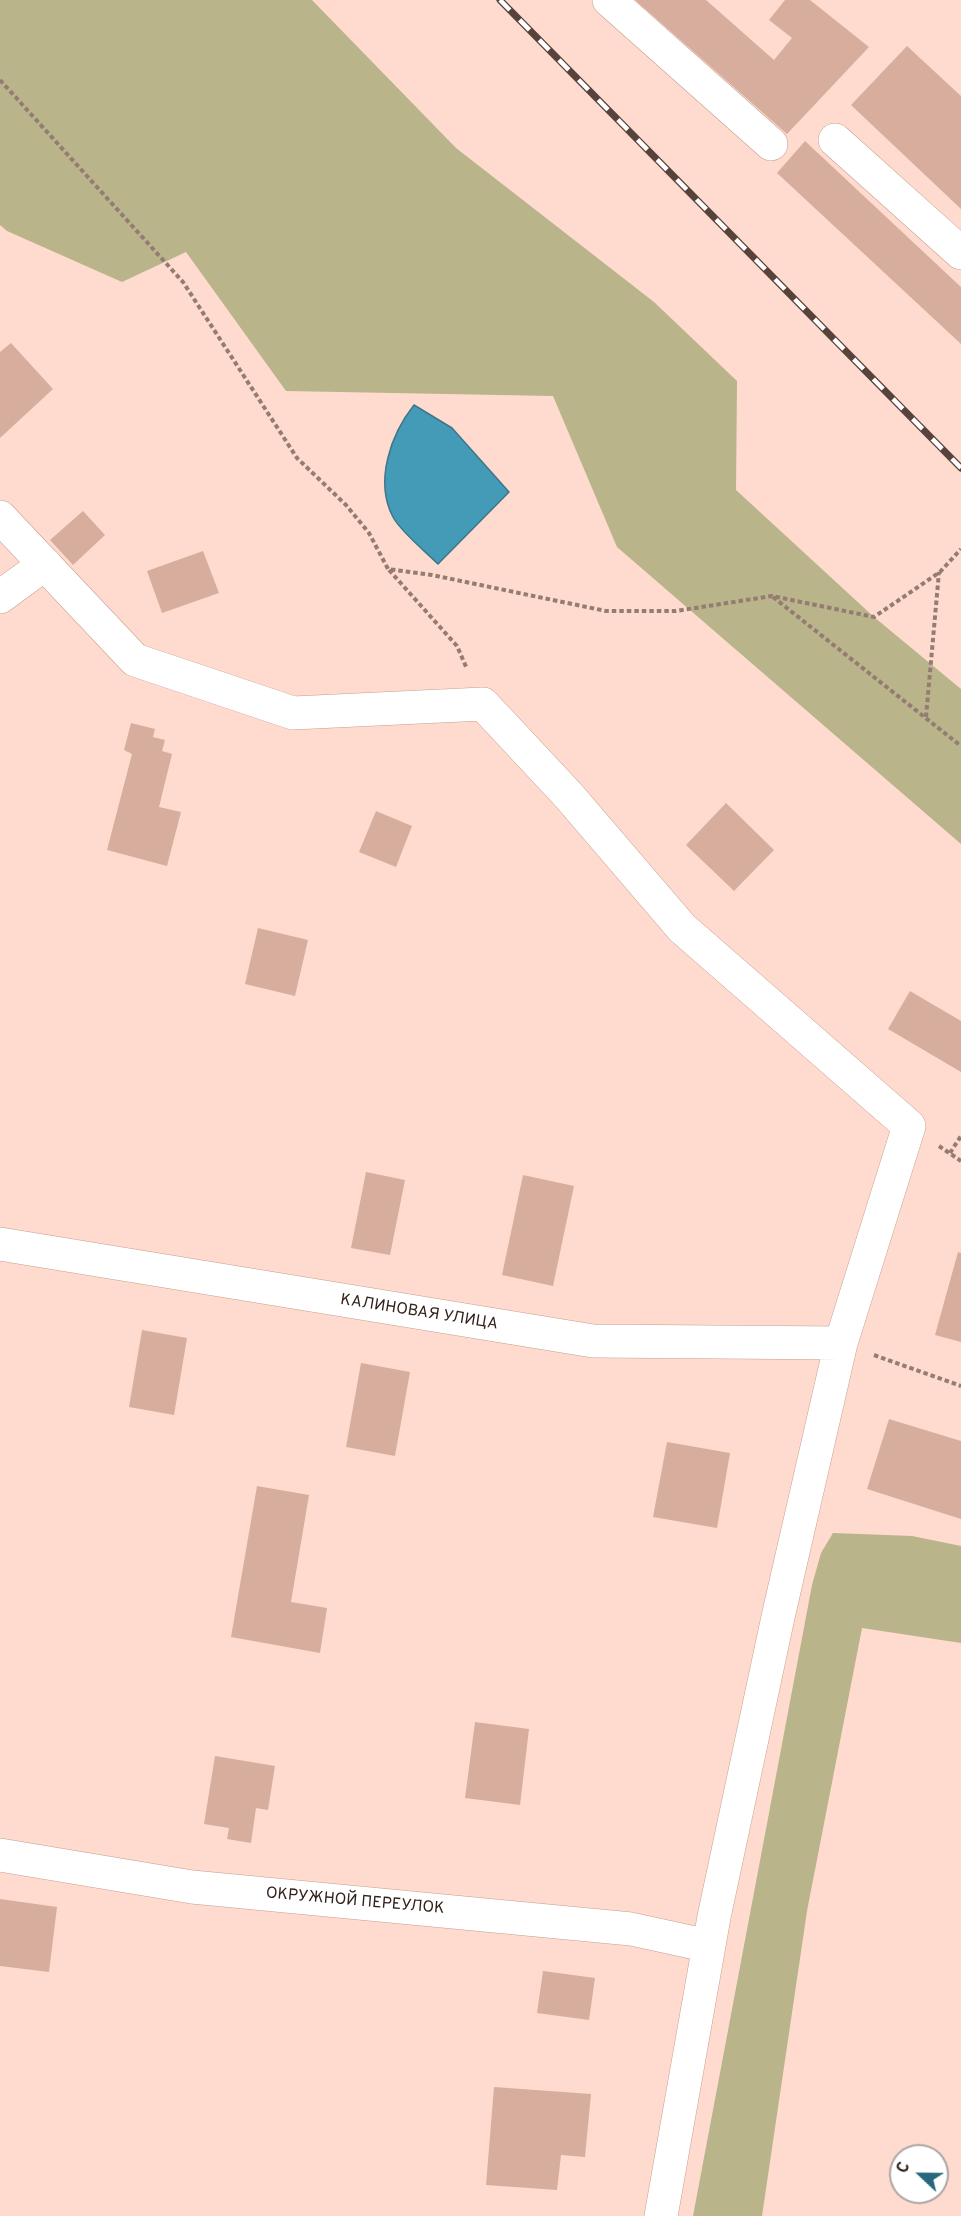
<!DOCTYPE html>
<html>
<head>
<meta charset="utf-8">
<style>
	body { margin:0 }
	#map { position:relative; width:961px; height:2216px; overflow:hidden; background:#fedbce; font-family:Overpass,sans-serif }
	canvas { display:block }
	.north { position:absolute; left:889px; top:2144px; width:60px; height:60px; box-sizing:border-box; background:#fff; border:2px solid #ada6a4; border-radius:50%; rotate:292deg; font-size:16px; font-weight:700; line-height:24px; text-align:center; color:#31211b }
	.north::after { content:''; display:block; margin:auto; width:21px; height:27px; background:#27687c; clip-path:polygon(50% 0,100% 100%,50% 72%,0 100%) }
</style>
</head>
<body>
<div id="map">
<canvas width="961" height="2216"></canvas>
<div class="north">С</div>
</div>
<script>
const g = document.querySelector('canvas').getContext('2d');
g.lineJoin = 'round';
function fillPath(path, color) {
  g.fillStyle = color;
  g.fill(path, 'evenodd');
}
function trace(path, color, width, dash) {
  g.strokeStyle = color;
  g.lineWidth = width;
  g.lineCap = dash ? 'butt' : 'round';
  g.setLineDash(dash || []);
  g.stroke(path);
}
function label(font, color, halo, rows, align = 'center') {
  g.font = font + ' Overpass,sans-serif';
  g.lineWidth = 4.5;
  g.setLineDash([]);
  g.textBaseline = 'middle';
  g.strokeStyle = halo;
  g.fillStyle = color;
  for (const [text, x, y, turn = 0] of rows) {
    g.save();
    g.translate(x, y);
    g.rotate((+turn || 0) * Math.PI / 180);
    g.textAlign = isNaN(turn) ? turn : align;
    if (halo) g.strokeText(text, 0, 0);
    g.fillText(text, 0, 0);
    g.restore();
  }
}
const green = new Path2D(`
	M 0,0 L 312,0 L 456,148 L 654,302 L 737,381 L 736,490 L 874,617 L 961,689 L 961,844 L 617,547 L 553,396 L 286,391 L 186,252 L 122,282 L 7,231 L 0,225 Z
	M 833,1533 L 912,1536 L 961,1546 L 961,1643 L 862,1628 L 807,1911 L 762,2216 L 693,2216 L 812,1585 L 821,1553 Z`);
const water = new Path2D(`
	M 414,405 L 452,428 L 509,492 L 438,564 C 426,552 401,532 393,517 C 374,481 391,434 414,405 Z`);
const building = new Path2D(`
	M 635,0 L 706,0 L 774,60 L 792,38 L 769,20 L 785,0 L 810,0 L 869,47 L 787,134 Z
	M 907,46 L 961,96 L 961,209 L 851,105 Z
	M 805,141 L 961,287 L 961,344 L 777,173 Z
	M 11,343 L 53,389 L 0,438 L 0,352 Z
	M 83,511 L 105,535 L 73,565 L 50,540 Z
	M 203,551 L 219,593 L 162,613 L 147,571 Z
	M 131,723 L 155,729 L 153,737 L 165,740 L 162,751 L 172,754 L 159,807 L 181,812 L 167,866 L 107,850 L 132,754 L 124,750 Z
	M 726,803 L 774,850 L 734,891 L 686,845 Z
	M 376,811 L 412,826 L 396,867 L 359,852 Z
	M 258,928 L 308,940 L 295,996 L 245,984 Z
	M 910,991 L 961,1021 L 961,1072 L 888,1029 Z
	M 366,1172 L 405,1180 L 390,1255 L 351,1248 Z
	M 523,1175 L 574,1186 L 553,1286 L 502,1275 Z
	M 958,1252 L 961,1253 L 961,1342 L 935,1335 Z
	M 142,1330 L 187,1338 L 174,1415 L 129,1407 Z
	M 361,1363 L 410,1372 L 395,1456 L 346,1447 Z
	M 889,1419 L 961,1441 L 961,1519 L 867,1489 Z
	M 667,1442 L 730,1453 L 717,1528 L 653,1517 Z
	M 257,1486 L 309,1495 L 291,1602 L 327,1608 L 320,1653 L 231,1637 Z
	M 475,1722 L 529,1729 L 520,1805 L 465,1798 Z
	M 215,1756 L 275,1766 L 268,1810 L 256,1808 L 251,1843 L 227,1839 L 229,1828 L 204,1824 Z
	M 0,1899 L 57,1907 L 49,1972 L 0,1966 Z
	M 543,1971 L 595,1978 L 589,2020 L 537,2013 Z
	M 494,2087 L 591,2094 L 585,2157 L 561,2155 L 557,2190 L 486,2185 Z`);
const path = new Path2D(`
	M 0,80 L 183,282 L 297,458 L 346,505 L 369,533 L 388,569 L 432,575 L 606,611 L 676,611 L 772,596 L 874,617 L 940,572 L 961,549
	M 389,570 L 457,646 L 467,669
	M 773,597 L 961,746
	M 926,717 L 939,572
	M 939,1146 L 961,1161
	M 950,1153 L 961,1136
	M 874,1355 L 961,1386`);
const minor = new Path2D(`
	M 609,0 L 771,144
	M 835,140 L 961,253
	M 0,517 L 135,660 L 293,713 L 483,704 L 569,796 L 682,928 L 909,1126 L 841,1343 L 778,1617 L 714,1917 L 661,2216
	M 0,597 L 45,564
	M 0,1244 L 593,1341 L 841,1343
	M 0,1855 L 192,1887 L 631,1929 L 709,1946`);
const rail = new Path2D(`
	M 500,0 L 961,468`);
const streetNames = [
	["КАЛИНОВАЯ УЛИЦА",419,1313,9],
	["ОКРУЖНОЙ ПЕРЕУЛОК",355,1902,5]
];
fillPath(green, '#b9b48a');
fillPath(water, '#439bb7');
trace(water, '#3e7688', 1.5);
fillPath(building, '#d7ae9e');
trace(minor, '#c69e8e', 34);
trace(path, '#957c72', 4, [4.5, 3]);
trace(minor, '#fff', 33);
trace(rail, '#57433c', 7);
trace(rail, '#fff', 4.5, [14]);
label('16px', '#31211b', '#fff', streetNames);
</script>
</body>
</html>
